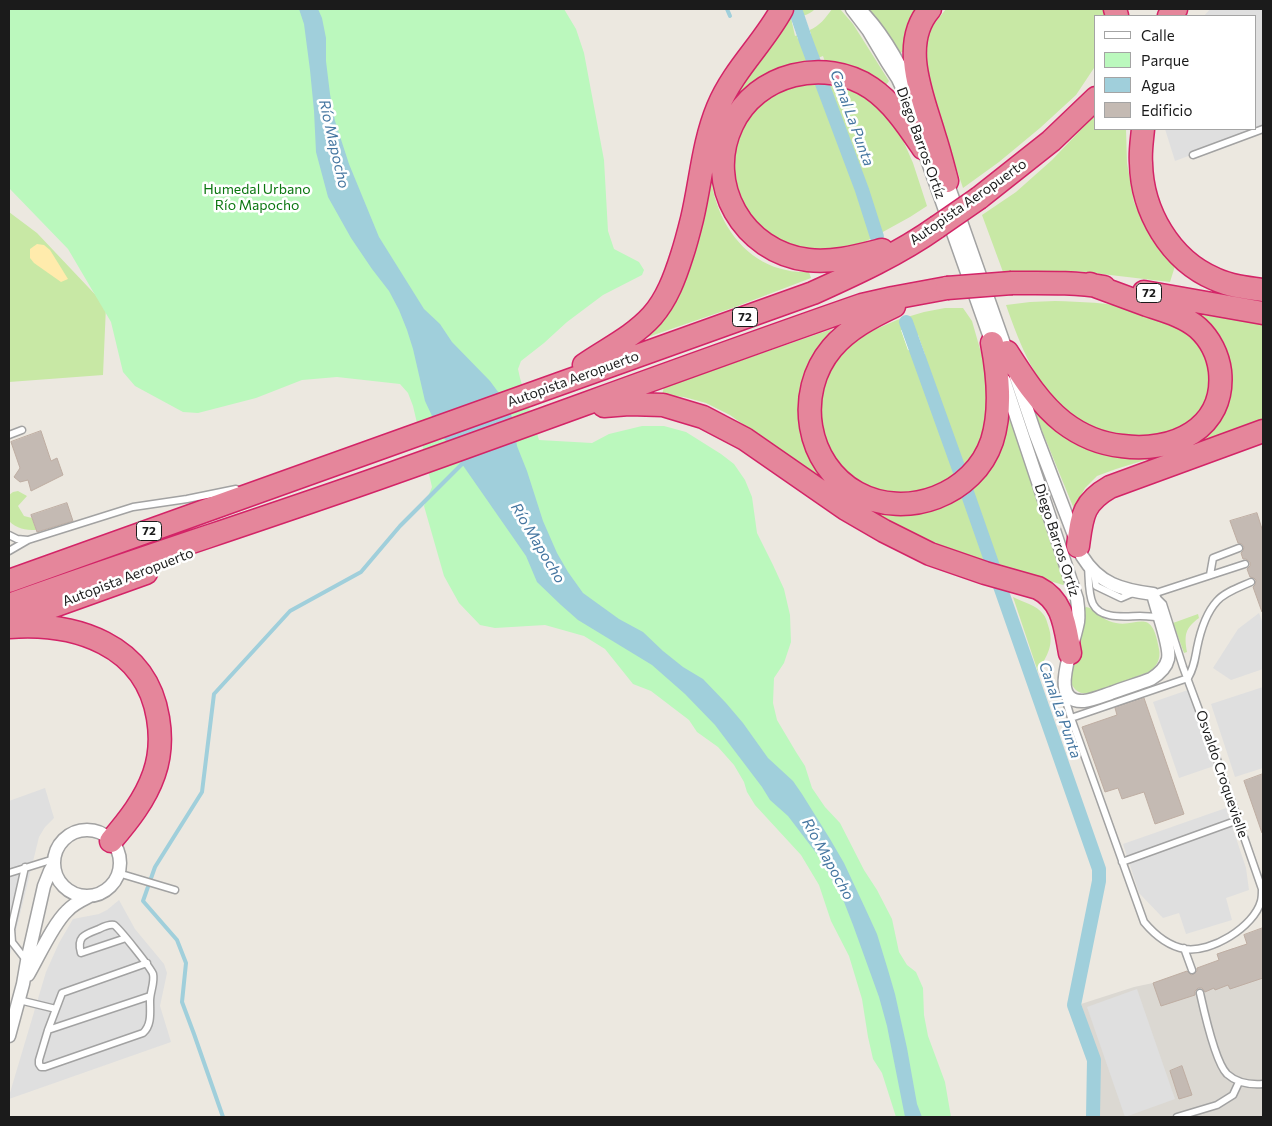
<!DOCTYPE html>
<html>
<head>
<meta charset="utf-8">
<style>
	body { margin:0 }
	#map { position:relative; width:1272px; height:1126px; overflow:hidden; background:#ece8e0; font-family:Commissioner,sans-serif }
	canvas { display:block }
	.frame { position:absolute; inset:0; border:10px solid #1b1b1b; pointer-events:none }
	.legend { position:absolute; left:1094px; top:15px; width:162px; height:115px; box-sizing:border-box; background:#fff; border:1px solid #a4a4a4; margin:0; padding:6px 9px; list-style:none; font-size:15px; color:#1b1b1b }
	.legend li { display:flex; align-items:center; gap:10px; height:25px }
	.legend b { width:25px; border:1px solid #a4a4a4 }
</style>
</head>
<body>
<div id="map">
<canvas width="1272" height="1126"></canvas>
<div class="frame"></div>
<ul class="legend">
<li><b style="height:6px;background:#fff"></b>Calle</li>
<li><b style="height:14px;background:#bbf8bd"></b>Parque</li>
<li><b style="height:14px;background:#a0cfdb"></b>Agua</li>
<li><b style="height:14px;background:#c4bab3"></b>Edificio</li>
</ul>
</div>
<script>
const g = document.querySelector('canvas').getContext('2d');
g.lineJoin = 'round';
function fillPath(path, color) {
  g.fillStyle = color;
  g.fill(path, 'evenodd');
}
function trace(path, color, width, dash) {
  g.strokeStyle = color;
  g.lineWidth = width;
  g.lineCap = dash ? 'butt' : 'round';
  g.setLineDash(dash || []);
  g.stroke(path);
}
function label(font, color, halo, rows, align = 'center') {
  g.font = font + ' Commissioner,sans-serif';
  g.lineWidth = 5;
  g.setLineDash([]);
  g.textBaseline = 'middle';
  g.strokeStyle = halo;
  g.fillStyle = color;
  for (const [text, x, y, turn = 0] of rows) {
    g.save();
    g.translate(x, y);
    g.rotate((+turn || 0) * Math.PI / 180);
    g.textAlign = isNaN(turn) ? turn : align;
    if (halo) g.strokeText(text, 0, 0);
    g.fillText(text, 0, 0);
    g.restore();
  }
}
const airport = new Path2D(`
	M 1263,928 L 1263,1117 L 1097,1117 L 1099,1058 L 1081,1004 L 1134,987 L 1153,983 L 1201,967 L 1207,967 L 1220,962 L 1217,954 L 1233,948 L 1236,955 L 1249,950 L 1244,935 Z`);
const grass = new Path2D(`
	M 798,9 L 815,9 C 809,16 799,16 791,18 L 795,36 C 816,28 819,27 832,9 L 840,9 L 853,24 L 889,81 L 886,85 L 881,86 L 825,62 L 823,56 L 807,62 L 729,111 L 729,104 L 788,14 L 798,10 Z
	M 867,9 L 921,9 L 905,51 L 900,53 Z
	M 946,9 L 1105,9 L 1106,16 L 1096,16 L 1096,65 L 1076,95 L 1040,128 L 999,162 L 963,188 L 928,84 L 925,45 L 931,28 Z
	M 829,78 L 871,99 L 888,117 L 902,138 L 913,163 L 927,206 L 910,217 L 861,244 L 826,251 L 795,247 L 777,239 L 759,227 L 745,210 L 730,171 L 734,134 L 770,90 Z
	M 1096,114 L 1096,129 L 1126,129 L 1127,163 L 1134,202 L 1152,240 L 1175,266 L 1170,282 L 1076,271 L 1003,272 L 982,215 L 1016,192 L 1052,160 Z
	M 711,174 C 712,184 713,194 717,204 C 727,235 753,264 786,270 C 793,272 801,272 809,272 L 811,278 L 735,307 L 645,338 L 642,334 Z
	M 9,212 L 37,233 L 106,306 L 103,375 L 9,382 Z
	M 1055,301 C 1081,302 1108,302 1134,309 C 1145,312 1155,318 1166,323 C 1173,326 1184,328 1190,334 C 1199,343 1208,356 1210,369 C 1211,373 1210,377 1210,381 C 1210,394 1205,405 1196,415 C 1194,417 1191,421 1189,423 C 1158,447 1100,438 1071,414 C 1036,387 1020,345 1006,305 L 1030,302 Z
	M 945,308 L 963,308 L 972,321 L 988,377 L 991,397 L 979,455 L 952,481 L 912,496 L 874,492 L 844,474 L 821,437 L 818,399 L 826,376 L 834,363 L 856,341 L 874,330 L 897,320 L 924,312 Z
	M 1190,313 L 1263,324 L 1263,420 L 1187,447 L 1116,469 L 1097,476 L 1085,488 L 1074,509 L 1036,416 L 1032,399 L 1144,454 L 1227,400 Z
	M 832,329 L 805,376 L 799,401 L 799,418 L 830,480 L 827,486 L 751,430 L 730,415 L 706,403 L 684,397 L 662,395 L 664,387 Z
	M 1006,403 L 1068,581 L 1063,585 L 946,549 L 905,532 L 872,514 L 874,509 L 922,512 L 945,507 L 965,495 L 985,474 Z
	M 18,491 L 27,496 L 18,506 L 24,516 L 32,518 L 36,530 C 25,530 17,529 9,521 L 9,495 L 13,492 Z
	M 1013,597 C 1022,602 1037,605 1043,614 C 1046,617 1047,622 1048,625 C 1055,645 1047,655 1038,672 Z
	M 1086,607 C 1095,608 1100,618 1109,621 C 1136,632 1151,602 1159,649 C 1161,659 1157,666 1149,672 L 1092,693 C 1080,695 1073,691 1070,679 L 1082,610 Z
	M 1198,614 L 1199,618 C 1185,628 1184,635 1187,652 L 1184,653 L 1173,623 Z`);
const sand = new Path2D(`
	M 37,244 L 44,245 L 50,250 L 68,279 L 61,282 L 34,263 L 30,258 L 30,249 Z`);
const park = new Path2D(`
	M 9,9 L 564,9 L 576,29 L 584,53 L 604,160 L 608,231 L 614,249 L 639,262 L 644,270 L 642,275 L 603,295 L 567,322 L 544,343 L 521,361 L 518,369 L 520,378 L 539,440 L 592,443 L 609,434 L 642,426 L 664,426 L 686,432 L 721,454 L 734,464 L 745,480 L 752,497 L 757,533 L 773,565 L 784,589 L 790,615 L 791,642 L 784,663 L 774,678 L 773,703 L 777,720 L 796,752 L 805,766 L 812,788 L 825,807 L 840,823 L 864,870 L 877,890 L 892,919 L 899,952 L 907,965 L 916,972 L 923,988 L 924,1015 L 928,1036 L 945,1082 L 951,1117 L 896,1117 L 882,1073 L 873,1059 L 868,1037 L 862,999 L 849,956 L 831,921 L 819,885 L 801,855 L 755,805 L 747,792 L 744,782 L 734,765 L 718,747 L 697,732 L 689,720 L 651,691 L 633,684 L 605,649 L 584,636 L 545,625 L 495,628 L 480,625 L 459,603 L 444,576 L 424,506 L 432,487 L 413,406 L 408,393 L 400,384 L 337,377 L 302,380 L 256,398 L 198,413 L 183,412 L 135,386 L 123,372 L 111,322 L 68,249 L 9,188 Z`);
const parking = new Path2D(`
	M 1210,9 L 1263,9 L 1263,128 L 1175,161 L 1165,129 L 1256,129 L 1256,16 L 1204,16 Z
	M 1259,613 L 1263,624 L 1263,669 L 1231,680 L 1213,668 L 1238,629 Z
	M 1263,687 L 1263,768 L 1235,777 L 1211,704 Z
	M 1188,690 L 1214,766 L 1179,778 L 1153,702 Z
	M 45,788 L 54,818 L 45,827 L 39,837 L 9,959 L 9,801 Z
	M 1226,808 L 1246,868 L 1249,890 L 1226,898 L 1232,920 L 1186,934 L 1179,913 L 1163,918 L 1139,893 L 1123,844 Z
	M 119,900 L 135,929 L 164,964 L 167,973 L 160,1006 L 171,1042 L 9,1099 L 9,1096 L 46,972 L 59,943 L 73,919 L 99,914 L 107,910 Z
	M 1137,989 L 1175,1099 L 1125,1117 L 1087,1007 Z`);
const water = new Path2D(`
	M 299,9 L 318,9 L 322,18 L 326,38 L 326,61 L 330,94 L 335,121 L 349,164 L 379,237 L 424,309 L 440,324 L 452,342 L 490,381 L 504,400 L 513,419 L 517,446 L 527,471 L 543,521 L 557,553 L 568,572 L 583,593 L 619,619 L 643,632 L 663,651 L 683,667 L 703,679 L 726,703 L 743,723 L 768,758 L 793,781 L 802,794 L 830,839 L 844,863 L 866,910 L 877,934 L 888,970 L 895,994 L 907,1048 L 917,1104 L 922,1117 L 905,1117 L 887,1026 L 879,997 L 853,925 L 844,902 L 820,858 L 788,816 L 770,800 L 762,787 L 715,725 L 685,694 L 652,665 L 578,620 L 561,605 L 537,582 L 526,556 L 439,431 L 425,401 L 413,349 L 407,330 L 399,310 L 389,291 L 372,269 L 351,238 L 328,197 L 316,152 L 314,111 L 310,70 L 304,24 Z`);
const pier = new Path2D(`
	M 805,18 L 811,34 L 798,39 L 792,22 Z
	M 901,330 L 918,335 L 925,355 L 908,350 Z`);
const stream = new Path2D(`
	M 727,9 L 730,16
	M 223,1117 L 194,1034 L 182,1002 L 186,963 L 177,940 L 143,901 L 155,867 L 202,792 L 214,694 L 290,611 L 361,572 L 400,526 L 465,461`);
const canal = new Path2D(`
	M 795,9 L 806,41 L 862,190 L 877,237
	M 906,322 L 960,472 L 1099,869 L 1099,881 L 1074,1005 L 1094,1060 L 1093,1117`);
const building = new Path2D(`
	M 41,431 L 51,461 L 57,458 L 63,475 L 31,491 L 28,480 L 20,482 L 14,477 L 20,468 L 11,442 Z
	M 67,503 L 73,521 L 37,532 L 31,515 Z
	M 1257,513 L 1263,532 L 1263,612 L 1262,612 L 1253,587 L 1255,585 L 1256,580 L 1254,578 L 1250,577 L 1247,569 L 1250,566 L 1250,562 L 1246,559 L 1243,559 L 1241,553 L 1243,551 L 1244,547 L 1242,544 L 1238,543 L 1230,521 Z
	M 1144,698 L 1184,814 L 1155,824 L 1144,792 L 1122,799 L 1118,788 L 1105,792 L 1082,727 L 1117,715 L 1115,708 Z
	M 1263,774 L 1263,832 L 1262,833 L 1244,781 Z
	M 1263,928 L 1263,978 L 1230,989 L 1228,985 L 1215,990 L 1214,988 L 1205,992 L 1202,988 L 1198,988 L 1195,991 L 1195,995 L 1161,1006 L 1153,983 L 1187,971 L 1191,975 L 1194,974 L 1197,971 L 1197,968 L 1219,960 L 1217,954 L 1247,944 L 1244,935 Z
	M 1182,1066 L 1192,1095 L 1179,1099 L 1170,1071 Z`);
const lane = new Path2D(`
	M 1193,155 L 1263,129
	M 9,435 L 22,430
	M 9,535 L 17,539 L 28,540
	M 9,551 L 28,540 L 133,507 L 187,499 L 236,489
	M 1088,566 C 1089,578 1088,594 1093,604 C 1101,620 1126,616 1140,616 C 1146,616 1153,617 1159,617
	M 1094,572 L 1096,586 L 1121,598 L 1135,592
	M 1210,575 L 1213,558 L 1239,548
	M 1188,678 C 1194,668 1195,659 1197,648 C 1200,633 1206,613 1217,601 C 1225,592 1240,587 1251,582
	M 1066,695 L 1066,701 L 1071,718 L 1144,922 C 1154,934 1168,946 1185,949 C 1211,953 1254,927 1261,901 C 1262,897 1262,893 1262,889 L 1212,745 L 1183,667 L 1163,604 L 1153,594 L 1245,564
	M 1071,718 L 1188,678
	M 1122,862 L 1238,820
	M 25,867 L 11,929 L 12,942 L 26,960
	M 9,873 L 54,859
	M 118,873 L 175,890
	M 126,938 L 81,953 C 76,936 86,934 99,929 C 103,927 109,924 114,925 C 118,927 151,968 153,974 C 155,982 150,992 150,1001 C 150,1012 152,1025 143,1033 L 45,1067 L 41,1067 L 39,1064 L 39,1060 L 48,1030 L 62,993 L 147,963
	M 1184,948 L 1192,970
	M 1200,993 C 1204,1011 1215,1062 1227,1074 C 1237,1083 1250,1085 1263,1084
	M 19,1000 L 56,1009
	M 48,1030 L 150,996
	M 1177,1117 L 1217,1105 L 1233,1095 L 1239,1082`);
const street = new Path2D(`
	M 852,9 L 868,30 L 887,62 L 898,79 L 910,105 L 923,148 L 994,349
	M 859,9 C 883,32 900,64 914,95
	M 945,176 L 1009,358
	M 1004,380 L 1077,599 C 1078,606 1079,614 1078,622 C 1076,632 1073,642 1070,652 C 1066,668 1055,703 1084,701 C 1093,700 1102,696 1111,693 C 1124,688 1138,684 1151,679 C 1159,674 1166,668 1168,659 C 1171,647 1156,608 1153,594 C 1122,590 1099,584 1082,556 L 1035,433 L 1016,377
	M54 863a33 33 0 1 1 66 0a33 33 0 1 1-66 0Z
	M 28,975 C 38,958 53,924 67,911 C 73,904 82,900 90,896
	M 9,1036 L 23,984 L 27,961 L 44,886 L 50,871 L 54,864`);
const highway = new Path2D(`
	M 930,9 C 899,44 923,97 934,135 C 939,150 943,166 947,181
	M 1115,9 L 1117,16
	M 1169,16 L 1176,9
	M 1143,129 C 1142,140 1140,152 1141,163 C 1142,211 1170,260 1215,279 C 1230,286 1247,288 1263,290
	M 979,198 L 1051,141 L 1096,98
	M 882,250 C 858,256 833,263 808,260 C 743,252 704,184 732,125 C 756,73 825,57 871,88 C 893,103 908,126 923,148
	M 1012,283 C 1043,283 1074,282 1104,287
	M 1144,292 L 1263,313
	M 894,306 C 871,317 848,329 832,348 C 794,393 806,465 857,493 C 906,520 974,495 992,441 C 1002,409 998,374 992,343
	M 1007,352 C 1023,377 1040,404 1063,422 C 1080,435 1101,444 1122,446 C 1172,453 1226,429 1220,371 C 1218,355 1210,339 1198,328 C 1184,316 1165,311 1147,305 C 1128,298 1109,291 1090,284
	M 584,365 C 607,349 633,337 652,316 C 667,299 675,277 682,255 C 686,243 689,231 692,219 C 701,181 703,143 718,107 C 734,69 763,44 782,9
	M 604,406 L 629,404 L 663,405 L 703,417 L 745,439 L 846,509 L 884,531 L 930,554 L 985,573 L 1038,588 C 1064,601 1065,628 1070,653
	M 1078,546 C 1082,517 1082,503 1110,487 L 1263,431
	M 9,581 L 813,293 C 855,274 899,254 937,227
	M 9,605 C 137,559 267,518 396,472 C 551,417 706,359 862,305 L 893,298 L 947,288
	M 12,621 L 146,573
	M 9,627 C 75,622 146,644 158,718 C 161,736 160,757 154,774 C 145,800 128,821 111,841`);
const highwayBridge = new Path2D(`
	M 937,227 L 979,198
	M 947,288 L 1012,283`);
const shields = [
	[1149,293,25],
	[745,317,25],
	[149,531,25]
];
const shieldNames = [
	["72",1149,293],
	["72",745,317],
	["72",149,531]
];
const streetNames = [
	["Diego Barros Ortíz",921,143,70],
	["Autopista Aeropuerto",968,202,-35],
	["Autopista Aeropuerto",573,379,-20],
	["Diego Barros Ortíz",1057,540,72],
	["Autopista Aeropuerto",128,577,-21],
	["Osvaldo Croquevielle",1222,774,71]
];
const parkNames = [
	["Humedal Urbano",257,189],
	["Río Mapocho",257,205]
];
const waterNames = [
	["Canal La Punta",852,118,70],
	["Río Mapocho",334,144,77],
	["Río Mapocho",538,543,59],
	["Canal La Punta",1060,710,71],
	["Río Mapocho",828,859,61]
];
fillPath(airport, '#dbd8d2');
fillPath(grass, '#c8e8a5');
fillPath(sand, '#ffebac');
fillPath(park, '#bbf8bd');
fillPath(parking, '#dfdfdf');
fillPath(water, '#a0cfdb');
fillPath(pier, '#fff');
trace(stream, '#a0cfdb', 4);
trace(canal, '#a0cfdb', 14);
fillPath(building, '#c4bab3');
trace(building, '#beada2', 1);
trace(lane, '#a2a2a2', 9);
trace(street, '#a2a2a2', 15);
trace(highway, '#d32467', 25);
trace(lane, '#fff', 6);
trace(street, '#fff', 12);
trace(highway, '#e5869b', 22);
trace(highwayBridge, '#d32467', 25, []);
trace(highwayBridge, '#e5869b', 22);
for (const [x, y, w] of shields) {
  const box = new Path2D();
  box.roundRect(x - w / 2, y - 9.5, w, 19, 4);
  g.fillStyle = '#fff';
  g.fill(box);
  trace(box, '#1b1b1b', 1);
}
label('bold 12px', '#1b1b1b', null, shieldNames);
label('14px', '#1b1b1b', '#fff', streetNames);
label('14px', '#0b7610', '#fff', parkNames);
label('italic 15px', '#4677a1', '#fff', waterNames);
</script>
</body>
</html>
